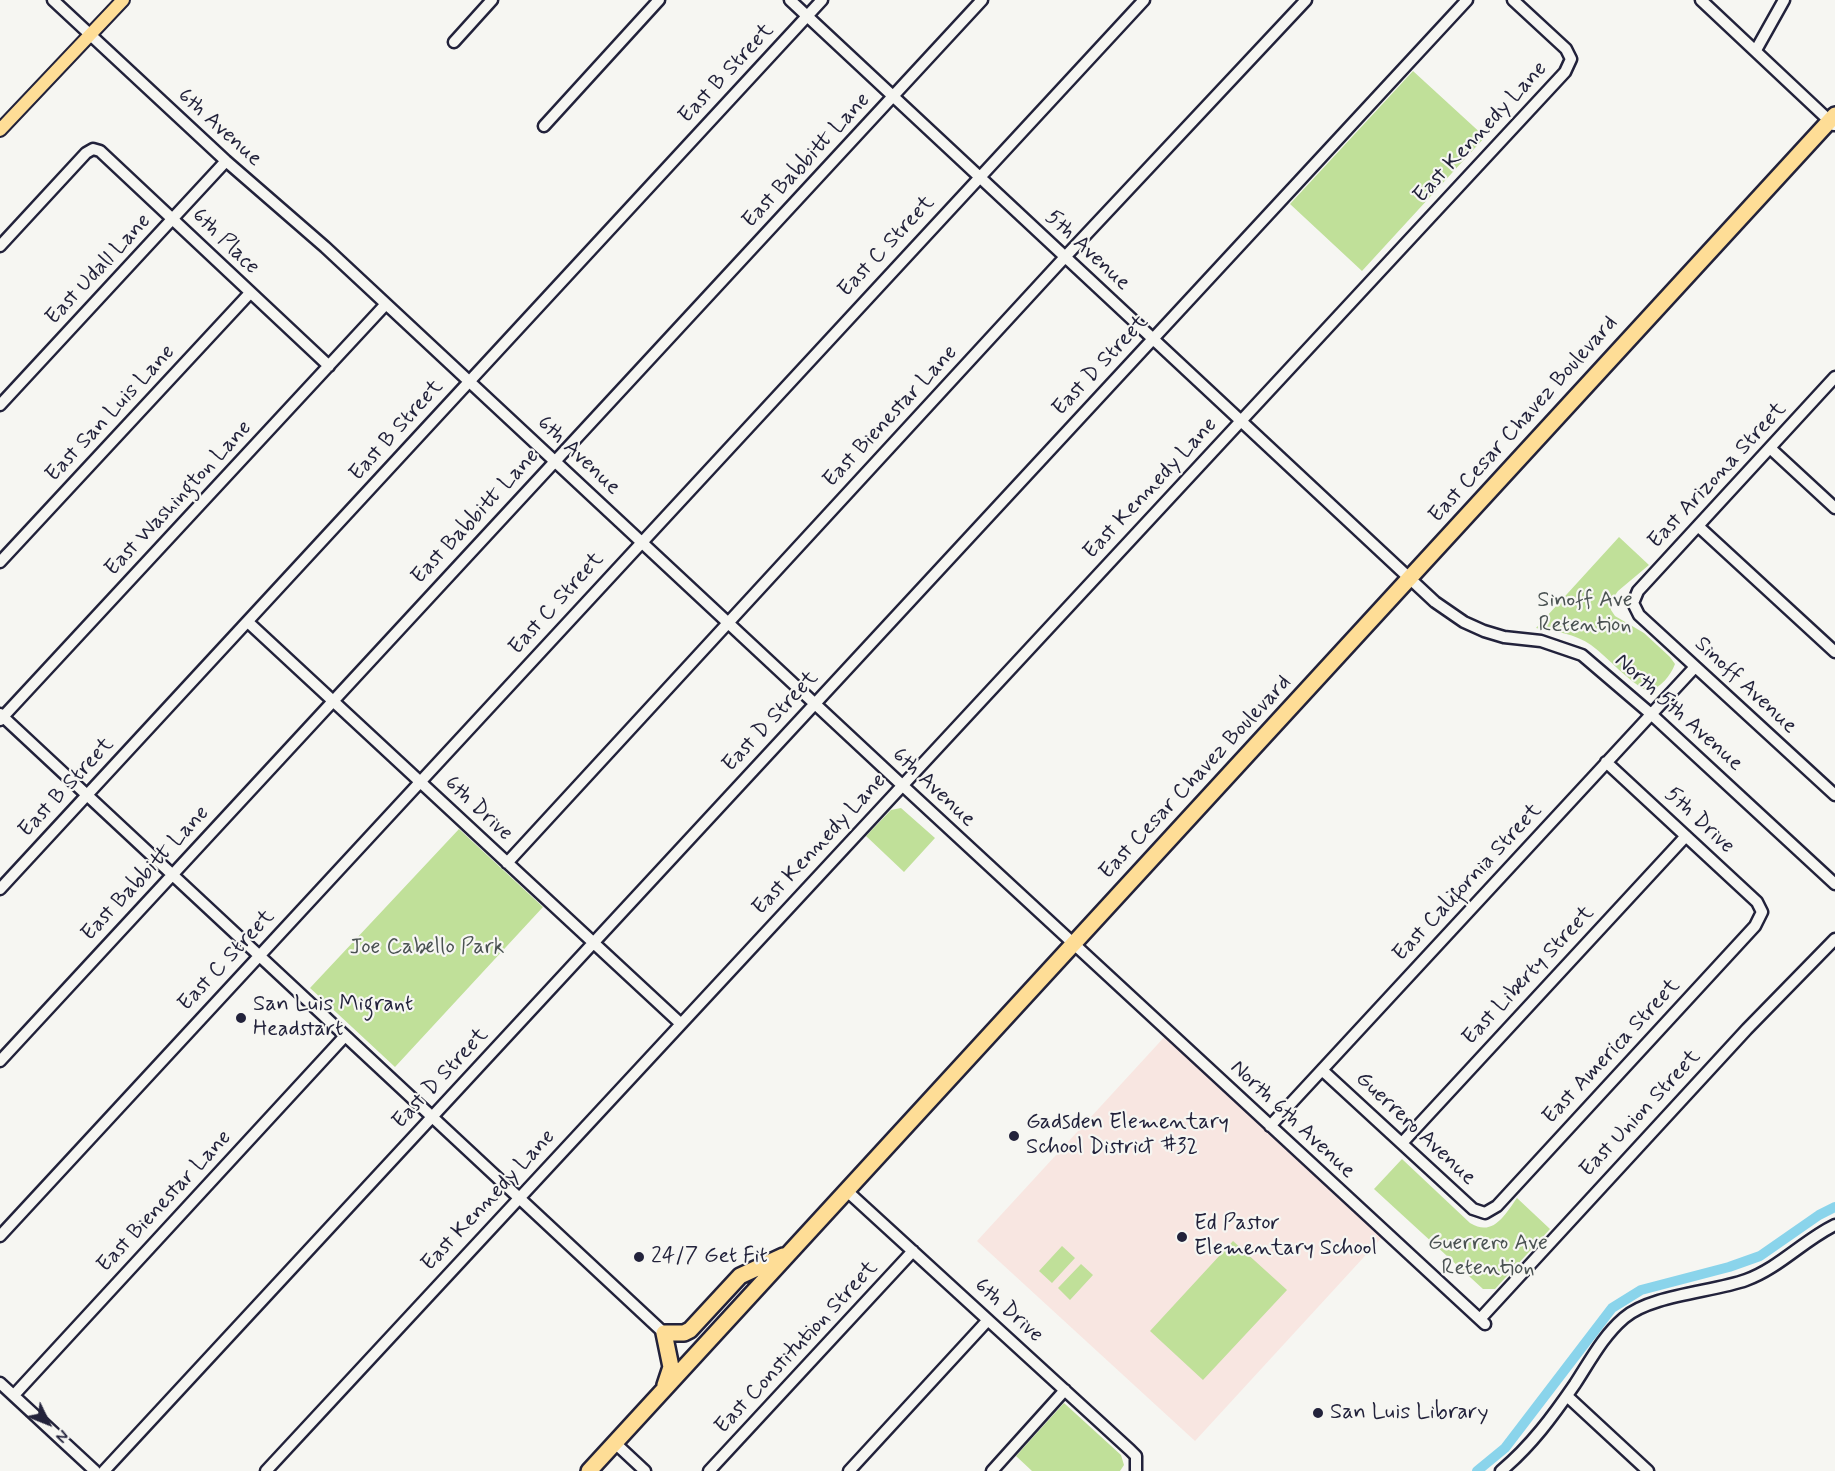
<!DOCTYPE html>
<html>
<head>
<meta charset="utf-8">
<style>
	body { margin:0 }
	#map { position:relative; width:1835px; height:1471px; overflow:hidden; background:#f6f6f2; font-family:Mynerve,sans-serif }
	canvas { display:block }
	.north { position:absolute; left:18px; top:1393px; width:60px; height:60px; -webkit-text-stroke:4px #f6f6f2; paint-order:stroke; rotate:133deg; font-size:16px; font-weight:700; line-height:24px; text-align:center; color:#22223b }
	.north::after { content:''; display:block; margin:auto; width:21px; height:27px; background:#22223b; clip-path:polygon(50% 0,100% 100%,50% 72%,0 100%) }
</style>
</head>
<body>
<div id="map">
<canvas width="1835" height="1471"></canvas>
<div class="north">N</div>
</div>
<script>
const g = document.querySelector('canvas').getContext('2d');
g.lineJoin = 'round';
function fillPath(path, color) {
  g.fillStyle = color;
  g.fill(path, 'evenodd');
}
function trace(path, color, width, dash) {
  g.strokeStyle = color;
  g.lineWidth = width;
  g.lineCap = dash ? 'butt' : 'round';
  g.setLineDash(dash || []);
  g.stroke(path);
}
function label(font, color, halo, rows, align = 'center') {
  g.font = font + ' Mynerve,sans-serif';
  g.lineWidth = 4.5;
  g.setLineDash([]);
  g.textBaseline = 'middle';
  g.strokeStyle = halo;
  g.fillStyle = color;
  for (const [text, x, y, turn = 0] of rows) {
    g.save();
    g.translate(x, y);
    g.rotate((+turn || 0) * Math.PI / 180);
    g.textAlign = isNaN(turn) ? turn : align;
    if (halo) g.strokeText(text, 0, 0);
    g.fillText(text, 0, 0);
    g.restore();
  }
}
const built = new Path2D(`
	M 1168,1033 L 1386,1233 L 1195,1441 L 977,1241 Z`);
const green = new Path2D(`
	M 1413,71 L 1485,137 L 1362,271 L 1290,204 Z
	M 1619,537 L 1649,565 L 1618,591 L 1611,601 L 1611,610 L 1615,616 L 1644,633 L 1670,657 L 1675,664 C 1670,677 1661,686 1649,692 C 1626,680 1611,660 1591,645 C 1576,634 1554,631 1536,628 Z
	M 901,808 L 935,838 L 904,872 L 866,836 L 891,810 Z
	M 459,829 L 543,907 L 395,1067 L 310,988 Z
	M 1402,1159 L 1470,1223 C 1493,1237 1504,1216 1517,1198 L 1550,1229 L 1495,1289 L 1483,1289 L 1374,1189 Z
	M 1233,1241 L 1287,1290 L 1203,1380 L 1150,1331 Z
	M 1062,1246 L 1075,1258 L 1052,1283 L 1039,1271 Z
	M 1081,1264 L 1093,1275 L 1070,1300 L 1058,1288 Z
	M 1064,1403 L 1121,1455 L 1124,1465 L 1120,1471 L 1032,1471 L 1016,1456 Z`);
const canal = new Path2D(`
	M 1477,1471 L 1505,1448 L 1612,1308 L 1641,1290 L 1729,1267 L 1760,1256 L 1819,1215 L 1835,1207`);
const minor = new Path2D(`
	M 53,0 L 226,161 L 325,247 L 902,785 L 1485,1324
	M 790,0 L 1435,602 L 1464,622 L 1484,631 L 1504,637 L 1541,641 L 1582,655 L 1651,714 L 1835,884
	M 1701,0 L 1834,125
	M 454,42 L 492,0
	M 1756,50 L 1784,0
	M 544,126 L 659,0
	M 0,246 L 86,153 L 93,149 L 100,151 L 329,366
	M 1835,377 L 1638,591 L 1633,603 L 1639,615 L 1835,795
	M 0,405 L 226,161
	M 1770,448 L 1835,508
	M 1698,526 L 1835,652
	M 0,562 L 250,293
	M 249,623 L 680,1023
	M 0,714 L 664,1333
	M 0,720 L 386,304
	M 507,863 L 1065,257 L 1306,0
	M 0,889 L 822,0
	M 0,1061 L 982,0
	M 1322,1070 L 1473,1209 L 1485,1213 L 1497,1206 L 1755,926 L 1762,912 L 1757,902 L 1606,762
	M 1270,1126 L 1695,667
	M 1402,1143 L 1686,836
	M 847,1191 L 1130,1450 L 1136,1456 L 1136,1471
	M 0,1236 C 381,824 763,412 1144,0
	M 1480,1319 L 1747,1029 L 1835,939
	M 0,1383 L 95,1471
	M 14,1395 L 345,1036
	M 1567,1396 L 1648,1471
	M 615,1443 L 645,1471
	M 104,1471 L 1467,0
	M 266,1471 L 1565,72 L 1571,59 L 1566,49 L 1513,0
	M 709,1471 L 913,1251
	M 849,1471 L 988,1320
	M 992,1471 L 1065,1390
	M 1501,1471 C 1531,1446 1553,1416 1575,1384 C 1590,1361 1603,1336 1624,1318 C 1650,1295 1713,1292 1746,1280 C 1779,1268 1804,1240 1835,1225`);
const major = new Path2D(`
	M 0,130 L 123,0`);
const highway = new Path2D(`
	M 665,1385 L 671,1367 L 664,1333 L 684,1333 L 690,1330 L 740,1276 L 783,1256
	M 589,1471 L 1835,115`);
const markers = [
	[241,1018,6,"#22223b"],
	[1014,1136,6,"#22223b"],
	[1182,1237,6,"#22223b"],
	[639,1257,6,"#22223b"],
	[1318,1413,6,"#22223b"]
];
const streetNames = [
	["East B Street",727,74,-47],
	["6th Avenue",219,128,42],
	["East Kennedy Lane",1481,133,-47],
	["East Babbitt Lane",807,161,-47],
	["6th Place",225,242,44],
	["East C Street",887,247,-47],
	["5th Avenue",1087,251,43],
	["East Udall Lane",99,270,-47],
	["East D Street",1101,366,-47],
	["East San Luis Lane",111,414,-47],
	["East Bienestar Lane",891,417,-47],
	["East Cesar Chavez Boulevard",1524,420,-48],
	["East B Street",397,431,-48],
	["6th Avenue",578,456,43],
	["East Arizona Street",1718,476,-47],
	["East Kennedy Lane",1151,489,-47],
	["East Washington Lane",179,499,-47],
	["East Babbitt Lane",476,517,-47],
	["East C Street",557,604,-48],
	["Sinoff Avenue",1745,686,43],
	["North 5th Avenue",1678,713,42],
	["East D Street",771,722,-47],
	["East Cesar Chavez Boulevard",1196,778,-47],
	["East B Street",67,788,-47],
	["6th Avenue",933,788,43],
	["6th Drive",478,809,43],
	["5th Drive",1699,821,43],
	["East Kennedy Lane",820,845,-47],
	["East Babbitt Lane",146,874,-47],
	["East California Street",1468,883,-47],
	["East C Street",227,961,-47],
	["East Liberty Street",1529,976,-47],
	["East America Street",1612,1052,-47],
	["East D Street",441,1079,-47],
	["East Union Street",1641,1114,-47],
	["North 6th Avenue",1292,1120,43],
	["Guerrero Avenue",1415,1129,43],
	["East Kennedy Lane",489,1201,-47],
	["East Bienestar Lane",165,1202,-47],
	["6th Drive",1008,1311,42],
	["East Constitution Street",797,1348,-47]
];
const parkNames = [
	["Sinoff Ave",1585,601],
	["Retention",1585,626],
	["Joe Cabello Park",427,948],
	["Guerrero Ave",1488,1244],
	["Retention",1488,1269]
];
const poiNames = [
	["San Luis Migrant",253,1005],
	["Headstart",253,1030],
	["Gadsden Elementary",1026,1123],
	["School District #32",1026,1148],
	["Ed Pastor",1194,1224],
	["Elementary School",1194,1249],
	["24/7 Get Fit",651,1257],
	["San Luis Library",1330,1413]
];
fillPath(built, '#f8e6e1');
fillPath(green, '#c0e099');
trace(canal, '#8ad4eb', 10);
trace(minor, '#22223b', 15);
trace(major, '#22223b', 16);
trace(highway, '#22223b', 20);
trace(minor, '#f6f6f2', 10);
trace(major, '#fedd96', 12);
trace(highway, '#fedd96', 15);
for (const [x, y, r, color] of markers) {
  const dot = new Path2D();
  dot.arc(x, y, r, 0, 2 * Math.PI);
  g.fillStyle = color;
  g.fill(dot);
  trace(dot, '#f6f6f2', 2);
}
label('22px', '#22223b', '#f6f6f2', streetNames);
label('22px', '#4a5252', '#f6f6f2', parkNames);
label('22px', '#22223b', '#f6f6f2', poiNames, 'left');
</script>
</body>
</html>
